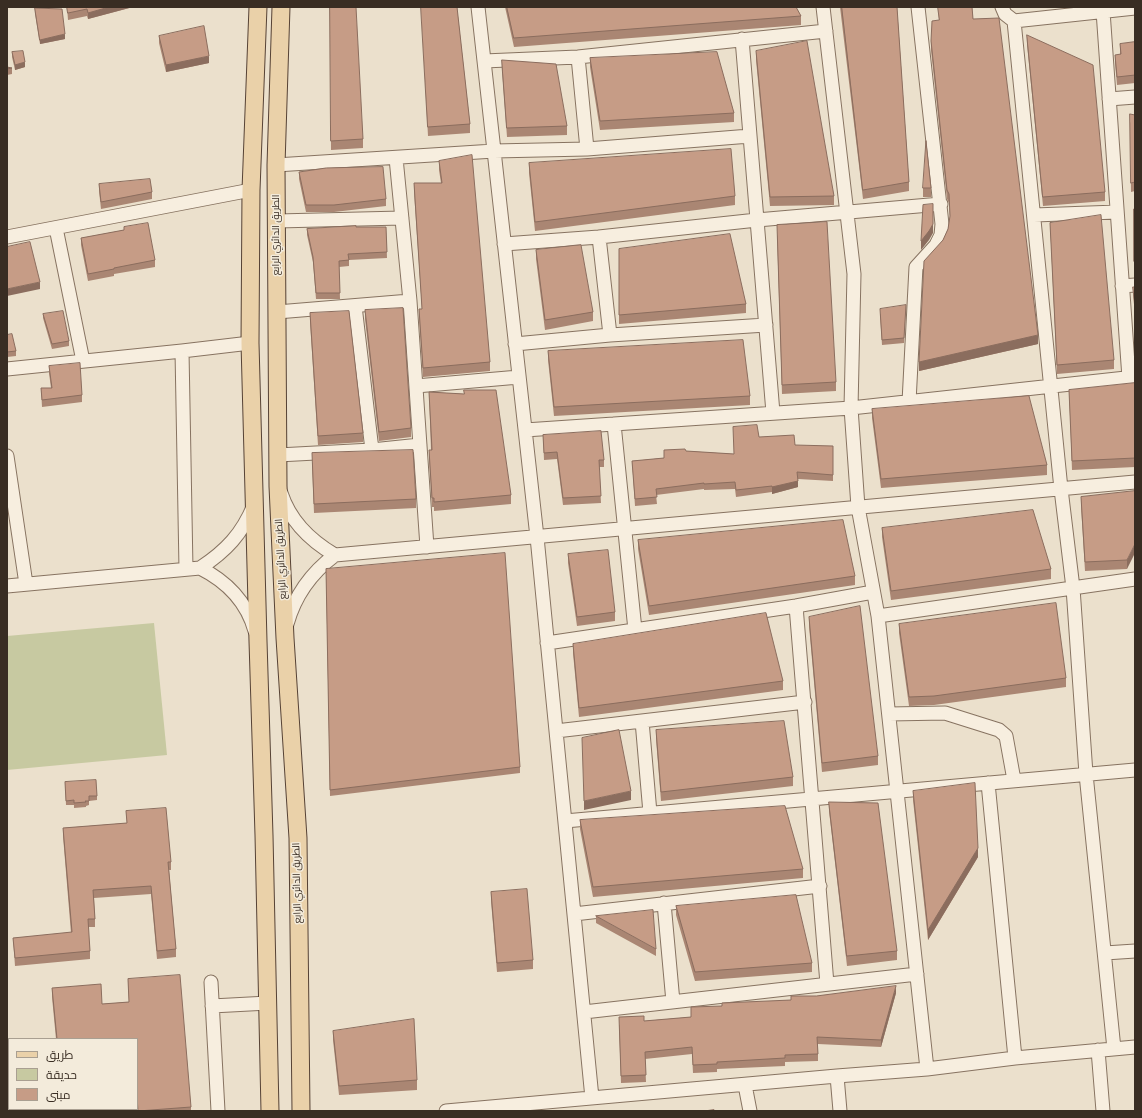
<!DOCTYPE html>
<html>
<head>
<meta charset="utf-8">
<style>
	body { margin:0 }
	#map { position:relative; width:1142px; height:1118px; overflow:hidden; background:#ebe0cc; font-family:Georgia,Cairo,serif }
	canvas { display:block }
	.frame { position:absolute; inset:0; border:8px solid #392d23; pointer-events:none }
	.legend { position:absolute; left:8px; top:1038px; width:130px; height:72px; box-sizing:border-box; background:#f3ebdb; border:1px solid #a99f91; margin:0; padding:5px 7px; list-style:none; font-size:12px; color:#392d23 }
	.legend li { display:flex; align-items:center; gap:8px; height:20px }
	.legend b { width:20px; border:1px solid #a99f91 }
</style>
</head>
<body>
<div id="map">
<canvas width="1142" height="1118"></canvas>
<div class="frame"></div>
<ul class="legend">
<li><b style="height:5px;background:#ead1a9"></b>طريق</li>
<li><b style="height:11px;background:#c7c9a1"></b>حديقة</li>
<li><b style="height:11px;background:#c69c86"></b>مبنى</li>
</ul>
</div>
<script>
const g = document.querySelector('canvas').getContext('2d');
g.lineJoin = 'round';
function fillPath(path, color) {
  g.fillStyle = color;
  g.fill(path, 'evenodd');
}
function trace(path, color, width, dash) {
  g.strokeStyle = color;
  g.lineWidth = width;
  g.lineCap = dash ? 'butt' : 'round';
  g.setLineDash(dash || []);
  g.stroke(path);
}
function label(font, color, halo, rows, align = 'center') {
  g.font = font + ' Georgia,Cairo,serif';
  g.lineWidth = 3;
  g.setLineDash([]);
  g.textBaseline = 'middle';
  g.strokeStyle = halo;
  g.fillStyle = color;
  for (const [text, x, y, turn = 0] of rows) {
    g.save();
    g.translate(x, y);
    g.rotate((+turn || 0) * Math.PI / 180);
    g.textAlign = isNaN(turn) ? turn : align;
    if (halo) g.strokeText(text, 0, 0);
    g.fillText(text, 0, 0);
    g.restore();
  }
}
const green = new Path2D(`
	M 154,623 L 167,755 L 7,770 L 7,636 Z`);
const minor = new Path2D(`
	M 478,7 L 537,537 L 592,1098
	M 823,7 L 854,274 L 851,408 L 858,507 L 878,616 L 927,1069
	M 1002,7 L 1005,14 L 1014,21 L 1135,8
	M 1103,11 L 1129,378
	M 1014,21 L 1061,489 L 1073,588 L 1086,774 L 1114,1049
	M 742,39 L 773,413
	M 578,57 L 587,149
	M 484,61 L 578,57 L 826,31
	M 1109,99 L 1135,97
	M 396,158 L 410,301 L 427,547
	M 276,165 L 494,151 L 587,149 L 750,136
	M 1034,215 L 1117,212
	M 277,221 L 402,218
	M 56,228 L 83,361
	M 7,237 L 251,190
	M 599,237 L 610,335
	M 504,244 L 599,237 L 757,220 L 941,204
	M 1122,286 L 1135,285
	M 355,306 L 372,450
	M 277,312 L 410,301
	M 515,344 L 610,335 L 766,325
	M 182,351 L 186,569
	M 7,369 L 182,351 L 250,343
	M 416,386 L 519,377
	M 909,402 L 916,267 L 936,245 L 941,235 L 942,224 L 918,7
	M 614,424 L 635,630
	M 525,430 L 851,408 L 1135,377
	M 278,455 L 372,450 L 420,445
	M 7,456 L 26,584
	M 281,493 C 290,521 311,541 335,555
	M 200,568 C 226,581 247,602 255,631
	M 7,586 L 200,568 C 226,551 242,534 254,505
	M 796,606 L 827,984
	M 878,616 L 1135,579
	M 287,624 C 295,595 311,573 335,555 L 1135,482
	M 547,643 L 796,606 L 873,592
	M 889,714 L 945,713 L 999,730 L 1006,736 L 1014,780
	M 642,721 L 650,813
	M 556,731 L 805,702
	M 988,783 L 1015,1058
	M 565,821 L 1135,770
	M 664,903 L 673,1002
	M 574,914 L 820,886
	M 1105,953 L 1135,951
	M 211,982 L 218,1111
	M 212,1006 L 268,1003
	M 584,1012 L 917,974
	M 1098,1050 L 1103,1111
	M 837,1076 L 840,1111
	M 745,1085 L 750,1111
	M 446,1111 L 837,1076 L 927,1069 L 1015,1058 L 1135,1047`);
const major = new Path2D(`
	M 258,7 L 251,190 L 250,343 L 258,641 L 264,835 L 270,1111
	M 281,7 L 276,165 L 278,486 L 285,638 L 298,838 L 301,1111`);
const wall = new Path2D(`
	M 67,7 L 133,7 L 88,19 L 87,16 L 68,20 Z
	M 330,7 L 363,139 L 363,148 L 331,150 Z
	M 421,7 L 457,7 L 470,124 L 470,133 L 428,136 Z
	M 505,7 L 796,7 L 801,16 L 801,25 L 514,47 Z
	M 840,7 L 897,7 L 909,182 L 909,191 L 863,199 Z
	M 938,7 L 972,7 L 973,19 L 1038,344 L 919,371 L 943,240 L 948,229 L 950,218 L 949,203 L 947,199 L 931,50 L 931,41 L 939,20 Z
	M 35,8 L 65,39 L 40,44 L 35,13 Z
	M 1027,35 L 1105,192 L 1105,201 L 1043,206 L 1027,44 Z
	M 159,36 L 209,63 L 166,72 L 159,43 Z
	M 1135,42 L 1135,83 L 1117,85 L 1115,63 L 1115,55 L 1120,55 L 1120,44 Z
	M 756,51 L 834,196 L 834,205 L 770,206 L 756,60 Z
	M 12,52 L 25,67 L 15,70 L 12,57 Z
	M 590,58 L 734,113 L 734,122 L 600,130 L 590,67 Z
	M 502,60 L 567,126 L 567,135 L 507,137 L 502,69 Z
	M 7,67 L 12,68 L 12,74 L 7,75 Z
	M 1135,115 L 1135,191 L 1131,192 L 1130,123 Z
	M 439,161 L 490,362 L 490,371 L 423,377 L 419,318 L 419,309 L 422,309 L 414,192 L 414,183 L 441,183 L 439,170 Z
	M 529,163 L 735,196 L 735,205 L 535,231 L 529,173 Z
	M 299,172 L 386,199 L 386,206 L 334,212 L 306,212 L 299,179 Z
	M 99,184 L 152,192 L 152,199 L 101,209 L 99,191 Z
	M 923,188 L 931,188 L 931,197 L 923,197 Z
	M 1134,209 L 1135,209 L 1135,270 L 1134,270 Z
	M 1050,223 L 1114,360 L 1114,369 L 1057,374 Z
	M 124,227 L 155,260 L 155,267 L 114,274 L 114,276 L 88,281 L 81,245 L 81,238 L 124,230 Z
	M 356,227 L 386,227 L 387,258 L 349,260 L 349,266 L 339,267 L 340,299 L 316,299 L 313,262 L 307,235 L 307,229 Z
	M 777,234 L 836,382 L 836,391 L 782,394 Z
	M 619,249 L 746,304 L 746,313 L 619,324 Z
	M 536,250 L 593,312 L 593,321 L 545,330 L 536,259 Z
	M 1133,287 L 1135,287 L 1135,313 L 1133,296 Z
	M 906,305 L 904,343 L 882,345 L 880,314 Z
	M 365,310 L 411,428 L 411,437 L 379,441 L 365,319 Z
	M 310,313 L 363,433 L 363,442 L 318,445 L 310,322 Z
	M 43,314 L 69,341 L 69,346 L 52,349 L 43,318 Z
	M 7,335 L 16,351 L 16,356 L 7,357 Z
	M 548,351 L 750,396 L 750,405 L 554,416 L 548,360 Z
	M 49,366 L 82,395 L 82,402 L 42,407 L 41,388 L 51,388 L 49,373 Z
	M 1135,383 L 1135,467 L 1072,470 L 1069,390 Z
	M 464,390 L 511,495 L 511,504 L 434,511 L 434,507 L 432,507 L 429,459 L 429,450 L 431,450 L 429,392 L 464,394 Z
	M 872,409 L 1047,465 L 1047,475 L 881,488 L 872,418 Z
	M 543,435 L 604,460 L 604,467 L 599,467 L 601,503 L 563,505 L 557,459 L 544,460 Z
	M 759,437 L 795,445 L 833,475 L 833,481 L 798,479 L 798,487 L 772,494 L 772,492 L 736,497 L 735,489 L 704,490 L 704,489 L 656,495 L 657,504 L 635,506 L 632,461 L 664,458 L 686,451 L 734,454 Z
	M 312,463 L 416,499 L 416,508 L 314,513 Z
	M 1135,491 L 1127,569 L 1085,571 L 1081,506 L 1081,497 Z
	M 882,528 L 1051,569 L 1051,579 L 891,600 L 882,537 Z
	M 638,540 L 855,576 L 855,585 L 649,615 L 638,549 Z
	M 568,554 L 615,612 L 615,621 L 577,626 L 568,563 Z
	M 326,569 L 520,767 L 520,773 L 330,796 Z
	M 809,617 L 878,756 L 878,765 L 822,772 L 809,626 Z
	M 899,624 L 1066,678 L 1066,687 L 934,705 L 909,706 L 899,633 Z
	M 573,644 L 783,681 L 783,690 L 579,717 L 573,653 Z
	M 656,730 L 793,777 L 793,786 L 661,801 L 656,739 Z
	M 65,782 L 97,796 L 97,800 L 89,801 L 89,805 L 86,806 L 86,807 L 74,808 L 74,805 L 66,805 Z
	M 913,791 L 978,857 L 928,940 L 913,800 Z
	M 829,802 L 897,951 L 897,960 L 847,966 L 829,811 Z
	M 126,811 L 171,862 L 171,870 L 169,870 L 176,949 L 176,957 L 157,959 L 151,894 L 94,898 L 95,919 L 95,927 L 88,927 L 90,951 L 90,959 L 15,966 L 13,938 L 71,933 L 63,836 L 63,828 L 127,823 Z
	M 580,820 L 803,869 L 803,878 L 593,897 L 580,829 Z
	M 491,892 L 533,960 L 533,969 L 497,972 L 491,901 Z
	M 676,906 L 812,963 L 812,972 L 695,981 L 676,915 Z
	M 596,916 L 656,949 L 656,956 L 596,923 Z
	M 128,979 L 191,1107 L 191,1111 L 137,1111 L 137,1039 L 56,1039 L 52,997 L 52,988 L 102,1004 L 129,1002 Z
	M 896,993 L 881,1047 L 818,1044 L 818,1061 L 785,1062 L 785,1066 L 717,1069 L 717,1072 L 693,1073 L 692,1054 L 645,1059 L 646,1082 L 621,1083 L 619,1025 L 644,1021 L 691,1017 L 722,1006 L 791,1000 Z
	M 333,1031 L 417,1080 L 417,1090 L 339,1095 L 333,1040 Z`);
const shadedWall = new Path2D(`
	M 109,7 L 133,7 L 88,19 L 88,13 Z
	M 65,34 L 65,39 L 40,44 L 40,40 Z
	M 209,56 L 209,63 L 166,72 L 166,65 Z
	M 25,62 L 25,67 L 15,70 L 15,65 Z
	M 933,224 L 933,233 L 929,240 L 921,250 L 921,241 Z
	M 40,282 L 40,289 L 7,296 L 7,289 Z
	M 1038,335 L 1038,344 L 919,371 L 919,362 Z
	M 798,481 L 798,487 L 772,494 L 772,487 Z
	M 1135,544 L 1135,553 L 1127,569 L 1127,560 Z
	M 631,791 L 631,800 L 584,810 L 584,801 Z
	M 978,848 L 978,857 L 928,940 L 928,930 Z
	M 896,986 L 896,993 L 881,1047 L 881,1040 Z`);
const building = new Path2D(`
	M 67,7 L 109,7 L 88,13 L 87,9 L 68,13 Z
	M 330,7 L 356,7 L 363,139 L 331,141 Z
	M 421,7 L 457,7 L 470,124 L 428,127 Z
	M 507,7 L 796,7 L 801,16 L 514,38 Z
	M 842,7 L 897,7 L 909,182 L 863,190 Z
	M 938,7 L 972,7 L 973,19 L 999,18 L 1038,335 L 919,362 L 924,261 L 943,240 L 948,229 L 950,216 L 949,194 L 947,190 L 931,41 L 932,21 L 939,20 Z
	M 35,8 L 62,9 L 65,34 L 40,40 Z
	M 204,26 L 209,56 L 166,65 L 159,36 Z
	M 1027,35 L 1093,65 L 1105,192 L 1043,197 Z
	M 807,41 L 834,196 L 770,197 L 756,51 Z
	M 1135,42 L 1135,75 L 1117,77 L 1115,55 L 1121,54 L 1120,44 Z
	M 23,51 L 25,62 L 15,65 L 12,52 Z
	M 717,52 L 734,113 L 600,121 L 590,58 Z
	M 502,60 L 556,64 L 567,126 L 507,128 Z
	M 7,67 L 12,68 L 7,69 Z
	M 1130,114 L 1135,115 L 1135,182 L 1131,183 Z
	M 926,141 L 931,188 L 923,188 Z
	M 731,149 L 735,196 L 535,222 L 529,163 Z
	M 472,155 L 490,362 L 423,368 L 419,309 L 422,309 L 414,183 L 442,183 L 439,161 Z
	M 383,167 L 386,199 L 334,205 L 306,205 L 299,172 L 326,168 Z
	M 150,179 L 152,192 L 101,202 L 99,184 Z
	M 933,204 L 933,224 L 929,231 L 921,241 L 923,205 Z
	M 1134,209 L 1135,209 L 1135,260 L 1134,261 Z
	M 1101,215 L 1114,360 L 1057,365 L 1050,223 Z
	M 827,222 L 836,382 L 782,385 L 777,225 Z
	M 148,223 L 155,260 L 114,268 L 114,269 L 88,274 L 81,238 L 124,230 L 124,227 Z
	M 356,226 L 356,227 L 386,227 L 387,252 L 348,254 L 349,260 L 339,261 L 340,293 L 316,293 L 313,257 L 307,229 Z
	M 730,234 L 746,304 L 619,315 L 619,249 Z
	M 30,242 L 40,282 L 7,289 L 7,247 Z
	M 581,245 L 593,312 L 545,320 L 536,250 Z
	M 1133,287 L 1135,287 L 1135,304 Z
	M 906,305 L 904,338 L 882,340 L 880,309 Z
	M 403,308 L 411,428 L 379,432 L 365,310 Z
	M 63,311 L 69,341 L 52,344 L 43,314 Z
	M 349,311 L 363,433 L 318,436 L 310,313 Z
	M 12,334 L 16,351 L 7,352 L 7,335 Z
	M 743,340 L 750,396 L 554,407 L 548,351 Z
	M 80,363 L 82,395 L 42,400 L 41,388 L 52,388 L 49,366 Z
	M 1135,383 L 1135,458 L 1072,461 L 1069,390 Z
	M 464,390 L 496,390 L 511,495 L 434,502 L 434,498 L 432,498 L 429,450 L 432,450 L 429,392 L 464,394 Z
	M 1029,396 L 1047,465 L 881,479 L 872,409 Z
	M 757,425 L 759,437 L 794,435 L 795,445 L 833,446 L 833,475 L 797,472 L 798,481 L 772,487 L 772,486 L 736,490 L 735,482 L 704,484 L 704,483 L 656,489 L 657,497 L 635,499 L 632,461 L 664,458 L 664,450 L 685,449 L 686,451 L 734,454 L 733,427 Z
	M 601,431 L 604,460 L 599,460 L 601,496 L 563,498 L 557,452 L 544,453 L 543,435 Z
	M 413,450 L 416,499 L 314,504 L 312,453 Z
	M 1135,491 L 1135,544 L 1127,560 L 1085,562 L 1081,497 Z
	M 1033,510 L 1051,569 L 891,591 L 882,528 Z
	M 843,520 L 855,576 L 649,606 L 638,540 Z
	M 608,550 L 615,612 L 577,617 L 568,554 Z
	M 505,553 L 520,767 L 330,790 L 326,569 Z
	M 1056,603 L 1066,678 L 934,696 L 909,697 L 899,624 Z
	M 860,606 L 878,756 L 822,763 L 809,617 Z
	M 766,613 L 783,681 L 579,708 L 573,644 Z
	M 784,721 L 793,777 L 661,792 L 656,730 Z
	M 619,730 L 631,791 L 584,801 L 582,738 Z
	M 96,780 L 97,796 L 89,796 L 89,801 L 85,801 L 86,802 L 74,803 L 74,800 L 66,801 L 65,782 Z
	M 975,783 L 978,848 L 928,930 L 913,791 Z
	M 829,802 L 878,803 L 897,951 L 847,956 Z
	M 785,806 L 803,869 L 593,887 L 580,820 Z
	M 166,808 L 171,862 L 168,862 L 176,949 L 157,951 L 151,886 L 93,890 L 95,919 L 88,919 L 90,951 L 15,958 L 13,938 L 72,932 L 63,828 L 127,823 L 126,811 Z
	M 527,889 L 533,960 L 497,963 L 491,892 Z
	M 796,895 L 812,963 L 695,972 L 676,906 Z
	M 653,910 L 656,949 L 596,916 Z
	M 180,975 L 191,1107 L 138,1111 L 137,1097 L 137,1039 L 57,1039 L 52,988 L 101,984 L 102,1004 L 129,1002 L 128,979 Z
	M 896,986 L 881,1040 L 817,1037 L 818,1054 L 785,1055 L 785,1058 L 717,1062 L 717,1064 L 693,1065 L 692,1047 L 645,1052 L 646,1075 L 621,1076 L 619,1017 L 644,1016 L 644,1021 L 691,1017 L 691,1007 L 722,1006 L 722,1003 L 791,1000 L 791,996 L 816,996 Z
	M 414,1019 L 417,1080 L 339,1086 L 333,1031 Z
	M 15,1109 L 62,1109 L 63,1111 L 16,1111 Z
	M 714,1110 L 714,1111 L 705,1111 Z`);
const streetNames = [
	["الطريق الدائري الرابع",277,235,-90],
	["الطريق الدائري الرابع",282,559,-93],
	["الطريق الدائري الرابع",298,883,-91]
];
fillPath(green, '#c7c9a1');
trace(minor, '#877361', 15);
trace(major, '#564235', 19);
trace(minor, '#f7eedf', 13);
trace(major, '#ead1a9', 17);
fillPath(wall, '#aa8673');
fillPath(shadedWall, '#8b6d5e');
fillPath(building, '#c69c86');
trace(building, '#8b6d5e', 1);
label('10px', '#392d23', '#f3ebdb', streetNames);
</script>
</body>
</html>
